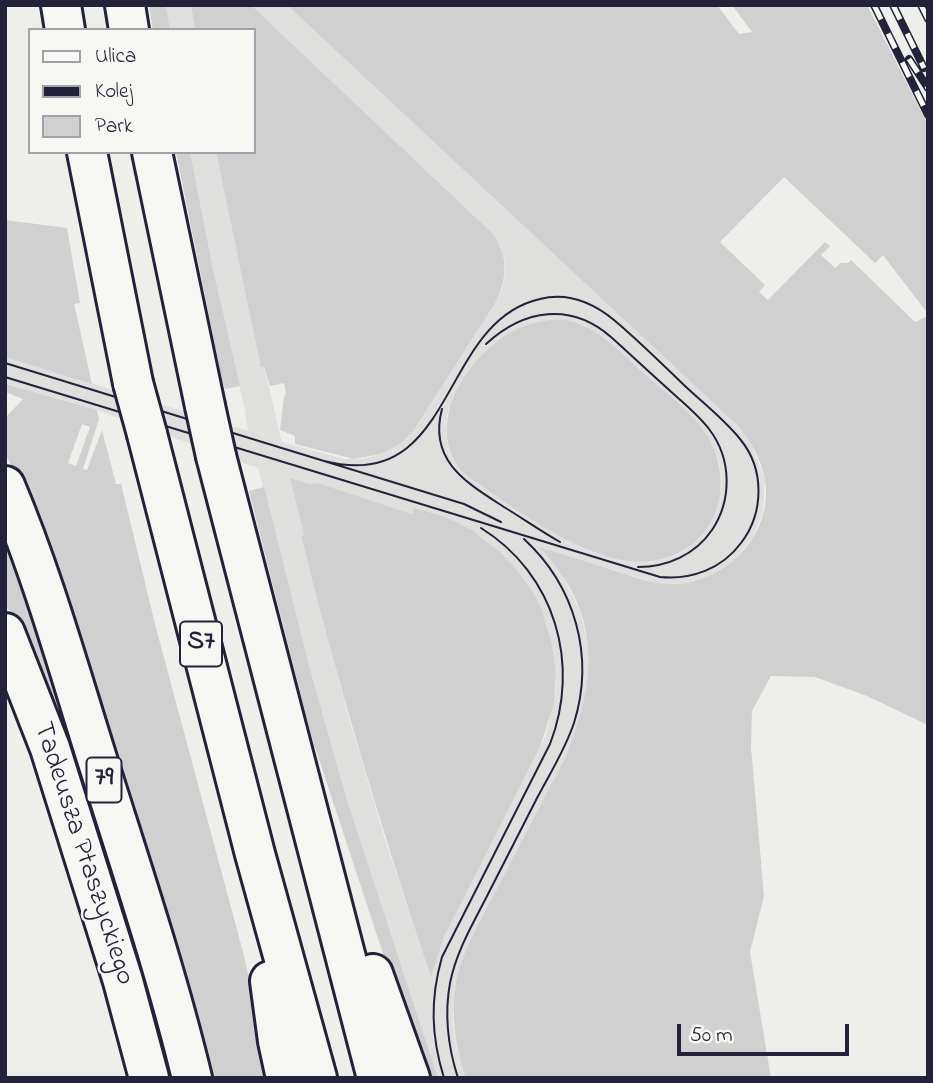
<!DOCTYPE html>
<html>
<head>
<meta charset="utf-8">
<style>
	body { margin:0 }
	#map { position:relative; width:933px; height:1083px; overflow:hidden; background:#eeeeeb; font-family:"Indie Flower",sans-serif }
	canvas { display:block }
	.frame { position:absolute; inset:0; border:7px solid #22223b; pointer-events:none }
	.legend { position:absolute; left:28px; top:28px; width:228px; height:126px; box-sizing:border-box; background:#f6f6f2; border:2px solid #a1a1a9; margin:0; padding:9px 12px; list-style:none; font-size:21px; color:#22223b }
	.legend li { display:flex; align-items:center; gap:14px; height:35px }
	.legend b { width:35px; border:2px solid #a1a1a9 }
	.scale { position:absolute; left:677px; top:1024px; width:172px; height:32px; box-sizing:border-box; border:4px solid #22223b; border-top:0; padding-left:9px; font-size:21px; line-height:24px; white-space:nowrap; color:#22223b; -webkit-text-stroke:5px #f6f6f2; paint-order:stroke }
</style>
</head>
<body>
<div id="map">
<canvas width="933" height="1083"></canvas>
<div class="frame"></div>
<ul class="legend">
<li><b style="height:9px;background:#f6f6f2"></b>Ulica</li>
<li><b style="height:9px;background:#22223b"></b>Kolej</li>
<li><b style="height:19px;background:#d0d0d1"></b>Park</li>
</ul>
<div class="scale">50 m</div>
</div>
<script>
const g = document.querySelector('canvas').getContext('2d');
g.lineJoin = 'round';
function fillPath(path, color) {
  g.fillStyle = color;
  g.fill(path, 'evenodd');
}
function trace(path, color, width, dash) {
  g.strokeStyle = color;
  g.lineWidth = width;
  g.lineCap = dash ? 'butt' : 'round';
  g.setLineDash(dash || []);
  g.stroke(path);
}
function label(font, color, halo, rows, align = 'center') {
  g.font = font + ' "Indie Flower",sans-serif';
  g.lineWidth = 5;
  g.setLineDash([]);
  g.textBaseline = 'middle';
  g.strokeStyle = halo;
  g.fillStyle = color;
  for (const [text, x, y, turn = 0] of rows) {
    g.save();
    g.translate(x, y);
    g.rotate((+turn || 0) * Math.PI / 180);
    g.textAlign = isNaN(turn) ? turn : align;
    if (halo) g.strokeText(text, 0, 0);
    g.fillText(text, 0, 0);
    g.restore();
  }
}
const built = new Path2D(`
	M 166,5 L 191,5 L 195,30 L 170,30 Z
	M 251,5 L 287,5 L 738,426 L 750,441 L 765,479 L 763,512 L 753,537 L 735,560 L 713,575 L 703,579 L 688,583 L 659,584 L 541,548 L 562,574 L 580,611 L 588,643 L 589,676 L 586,696 L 576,733 L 565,758 L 474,935 L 460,968 L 456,983 L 453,1024 L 456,1044 L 466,1078 L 438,1078 L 347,800 L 308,662 L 258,468 L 97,410 L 5,384 L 5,357 L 248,431 L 245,410 L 213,269 L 190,152 L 216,152 L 262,367 L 264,367 L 282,442 L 345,459 L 362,459 L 380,454 L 501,292 L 506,271 L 505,262 L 501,247 L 491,232 ZM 561,319 L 584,325 L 607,340 L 693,419 L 709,439 L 719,461 L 722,486 L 684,551 L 674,556 L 652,562 L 631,561 L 595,553 L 567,540 L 467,476 L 446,432 L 447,415 L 454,398 L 473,367 L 487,351 L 522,327 ZM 291,479 L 309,484 L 318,483 L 412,514 L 414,509 L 472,530 L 500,552 L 519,572 L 535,596 L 547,624 L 556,672 L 556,689 L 546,735 L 444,937 L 431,976 L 387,846 L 348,715 L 301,537 L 304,535 Z`);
const green = new Path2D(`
	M 149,5 L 166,5 L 170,30 L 153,30 Z
	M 191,5 L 251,5 L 491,232 C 509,254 508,279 495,303 L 413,431 L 400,444 L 380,454 L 354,459 L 295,444 L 295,436 L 280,430 L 284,396 L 286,394 L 284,383 L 270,386 L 264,367 L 261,367 L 216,152 L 254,152 L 254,30 L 195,30 Z
	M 287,5 L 717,5 L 739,34 L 752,32 L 732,5 L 867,5 L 928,125 L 928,314 L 883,255 L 875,263 L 784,177 L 720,242 L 765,285 L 759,292 L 768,300 L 825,242 L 830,246 L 821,255 L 835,268 L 841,263 L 848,263 L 851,260 L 915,322 L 928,316 L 928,725 L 867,696 L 815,677 L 771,676 L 752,711 L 751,747 L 764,896 L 750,952 L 771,1078 L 466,1078 C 455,1046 451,1017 456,983 C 462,951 481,920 496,891 C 519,846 542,802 565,758 C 598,679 602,612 539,547 C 563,554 588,562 612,570 C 632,576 653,585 674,584 C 727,583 774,533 765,479 C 761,459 751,442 738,426 Z
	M 176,152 L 190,152 L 213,269 L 240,386 L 225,389 L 222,380 Z
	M 5,220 L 67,228 L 80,303 L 74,304 L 92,384 L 5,357 Z
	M 561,319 C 595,324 616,348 640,370 C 663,391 695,413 710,441 C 742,502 699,569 630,561 C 574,555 514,507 467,476 C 418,428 468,352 519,328 C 533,322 547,320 561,319 Z
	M 5,384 L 97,410 L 99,419 L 83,469 L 87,470 L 102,430 L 116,484 L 121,484 L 156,628 L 243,952 L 272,1078 L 206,1078 L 27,501 L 5,452 L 5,418 L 23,399 L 5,392 ZM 82,424 L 90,427 L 76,466 L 68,463 Z
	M 290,478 L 309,484 L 318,483 L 412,514 L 414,508 L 446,517 L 472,530 L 500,552 L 519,572 L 535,596 L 542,610 L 551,640 L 556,672 L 554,704 L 540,747 L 444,937 L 431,977 C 382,831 338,685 301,536 L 304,535 Z
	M 264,487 L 308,662 L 347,800 L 438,1078 L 424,1078 L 311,735 L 249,491 Z
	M 5,519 L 177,1078 L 163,1078 L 16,623 L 5,603 Z`);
const primary = new Path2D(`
	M 5,486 C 43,576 69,670 98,762 C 131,867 166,971 192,1078
	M 5,633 L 50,748 L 123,981 L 149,1078`);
const motorway = new Path2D(`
	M 61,5 L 65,30
	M 125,5 L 129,30
	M 87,152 L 133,383
	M 152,152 L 205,406
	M 147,434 L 255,854 L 317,1078
	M 216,456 L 377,1078
	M 373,974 L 410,1078
	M 270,981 L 278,1041 L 286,1078`);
const tram = new Path2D(`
	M 486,344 C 524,309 571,302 611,337 C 630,354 648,371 667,388 C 681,401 698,414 709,429 C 732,459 732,500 712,530 C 695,555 667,567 638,567
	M 5,363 L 464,504 L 501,522
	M 5,377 L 660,577 C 691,580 722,569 741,543 C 764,513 765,469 740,439 C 724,419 703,403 685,386 C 662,364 639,341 614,320 C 593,303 568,292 540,299 C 438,322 457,495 324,461
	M 442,409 C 428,461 467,483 504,507 C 522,518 541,531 560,542
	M 444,1078 C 431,1036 430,999 442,957 L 550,744 C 581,664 555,574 481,528
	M 458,1078 C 448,1047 444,1016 450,983 C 456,953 471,927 485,900 C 502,867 519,833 536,800 C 549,775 565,750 574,723 C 595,656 575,586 524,539`);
const rail = new Path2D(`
	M 874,5 L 928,115
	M 893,5 L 924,68
	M 921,5 L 928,19
	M 909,59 L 928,88`);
const motorwayBridge = new Path2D(`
	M 133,383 L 147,434
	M 205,406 L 216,456`);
const shields = [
	[201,644,42],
	[104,780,35]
];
const shieldNames = [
	["S7",201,644],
	["79",104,780]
];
const streetNames = [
	["Tadeusza Ptaszyckiego",82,854,72]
];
fillPath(built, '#dfdfde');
fillPath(green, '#d0d0d1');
trace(primary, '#22223b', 44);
trace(motorway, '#22223b', 44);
trace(primary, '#f6f6f2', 38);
trace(motorway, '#f6f6f2', 38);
trace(tram, '#22223b', 2);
trace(rail, '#22223b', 8);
trace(rail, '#f6f6f2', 5, [16]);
trace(motorwayBridge, '#22223b', 44, []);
trace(motorwayBridge, '#f6f6f2', 38);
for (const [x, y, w] of shields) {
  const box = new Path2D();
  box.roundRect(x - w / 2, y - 22.5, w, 45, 5);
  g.fillStyle = '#f6f6f2';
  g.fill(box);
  trace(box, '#22223b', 2);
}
label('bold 26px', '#22223b', null, shieldNames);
label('28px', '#22223b', '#f6f6f2', streetNames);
</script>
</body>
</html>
